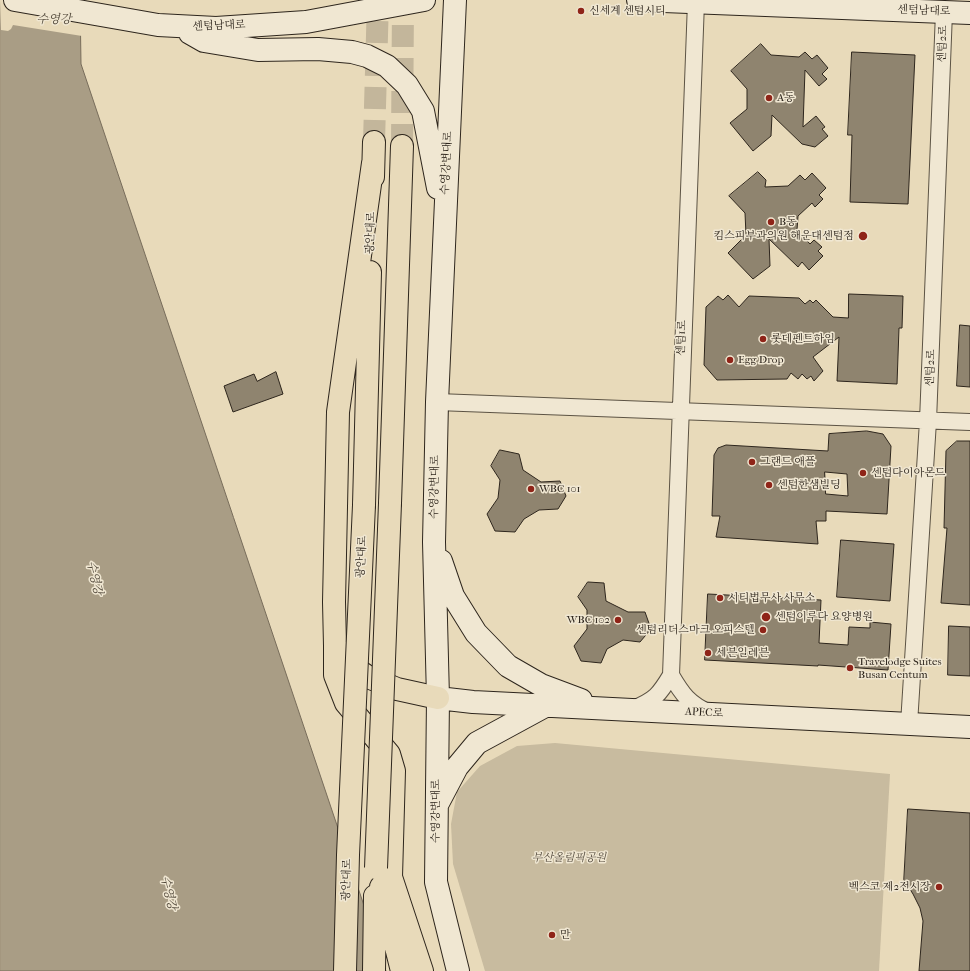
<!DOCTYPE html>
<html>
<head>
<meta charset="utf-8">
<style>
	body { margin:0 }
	canvas { display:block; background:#e8daba }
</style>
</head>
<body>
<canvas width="970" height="971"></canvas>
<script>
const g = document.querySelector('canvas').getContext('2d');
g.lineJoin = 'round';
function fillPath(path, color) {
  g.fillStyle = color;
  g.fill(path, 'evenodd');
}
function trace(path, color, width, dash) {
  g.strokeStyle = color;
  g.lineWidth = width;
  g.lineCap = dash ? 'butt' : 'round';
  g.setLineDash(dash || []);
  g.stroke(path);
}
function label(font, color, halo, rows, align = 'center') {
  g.font = font + ' "IM FELL French Canon","Noto Serif KR",serif';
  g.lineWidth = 3;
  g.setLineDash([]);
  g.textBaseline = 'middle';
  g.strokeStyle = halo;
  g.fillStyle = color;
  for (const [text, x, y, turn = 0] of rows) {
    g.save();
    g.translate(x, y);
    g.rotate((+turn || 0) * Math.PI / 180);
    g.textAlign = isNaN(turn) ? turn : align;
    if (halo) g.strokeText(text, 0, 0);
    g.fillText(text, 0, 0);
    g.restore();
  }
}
const green = new Path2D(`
	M 555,743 L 890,774 L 879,971 L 485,971 L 453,864 L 451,824 L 457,792 L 480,766 L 517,746 Z`);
const water = new Path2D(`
	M 0,0 L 80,0 L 81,64 L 386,971 L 0,971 Z`);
const pier = new Path2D(`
	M 0,0 L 82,0 L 82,36 L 13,25 L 11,29 L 8,31 L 1,30 Z`);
const building = new Path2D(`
	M 761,44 L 771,55 L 799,57 L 805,52 L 812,59 L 817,55 L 828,68 L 822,74 L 827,79 L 819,86 L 805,70 L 803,127 L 816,116 L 825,127 L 822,129 L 828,136 L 815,147 L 802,144 L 772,115 L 771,136 L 753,151 L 730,123 L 747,109 L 747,89 L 731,71 Z
	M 852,52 L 915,55 L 908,204 L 850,202 L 852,135 L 848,135 Z
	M 758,172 L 766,180 L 765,187 L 788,186 L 800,175 L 805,180 L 812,173 L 826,188 L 819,195 L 823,199 L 815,207 L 812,203 L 798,216 L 797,230 L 810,244 L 814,240 L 822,247 L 818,251 L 823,256 L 809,270 L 802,262 L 798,267 L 769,239 L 770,266 L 753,279 L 728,253 L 746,235 L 745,213 L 729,196 Z
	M 849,294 L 903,296 L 902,328 L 899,328 L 897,384 L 837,381 L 839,337 L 813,357 L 823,371 L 814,381 L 811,376 L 807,379 L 802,374 L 798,379 L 791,373 L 787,379 L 717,380 L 704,365 L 706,307 L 718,296 L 723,300 L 728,295 L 739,307 L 749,296 L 799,298 L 805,304 L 810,300 L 813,303 L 816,300 L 833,317 L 848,318 Z
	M 960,325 L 970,326 L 970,387 L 957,386 Z
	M 276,372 L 283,394 L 233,412 L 224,386 L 254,374 L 257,381 Z
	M 867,431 L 883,434 L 891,446 L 887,514 L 826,511 L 826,521 L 816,521 L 818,544 L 716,537 L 720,516 L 712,516 L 714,455 L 718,448 L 726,445 L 828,451 L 829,434 ZM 825,472 L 847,474 L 848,496 L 826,494 Z
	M 957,441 L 970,441 L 970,605 L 941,603 L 947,528 L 944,528 L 946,451 Z
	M 500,450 L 519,454 L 523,470 L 541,482 L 560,481 L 566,496 L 558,509 L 539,510 L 524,519 L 515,532 L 495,531 L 487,514 L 498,498 L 500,480 L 491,466 Z
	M 841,540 L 894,544 L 890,601 L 837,597 Z
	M 588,582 L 604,583 L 606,601 L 628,612 L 645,612 L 651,629 L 640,642 L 623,640 L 607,649 L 601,663 L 581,661 L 574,646 L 587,629 L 587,610 L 578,597 Z
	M 708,594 L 821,600 L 819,643 L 848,645 L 849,627 L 870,628 L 870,622 L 891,624 L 888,670 L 818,665 L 818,666 L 705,660 Z
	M 949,626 L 970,627 L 970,676 L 948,675 Z
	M 908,809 L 970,813 L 970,971 L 919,971 L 923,921 L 920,908 L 913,894 L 904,880 Z`);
const highwayTunnel = new Path2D(`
	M 374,142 L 378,0
	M 402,146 L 403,0`);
const street = new Path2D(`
	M 437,402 L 970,422
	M 671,675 C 682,694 689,704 710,713
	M 633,709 C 655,700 659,695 671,675 L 696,2
	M 909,724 L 928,421 L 944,12`);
const secondary = new Path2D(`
	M 15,0 L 158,25 L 216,28 L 306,22 L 424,0
	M 455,0 L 437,402 L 434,542 L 438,698 L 436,882 L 458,971
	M 638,0 L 970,13
	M 190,33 L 204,41 L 258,50 L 318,49 L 352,52 L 367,56 L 387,66 L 407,85 L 423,111 L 438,188
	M 441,561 L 453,596 L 476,633 L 508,666 L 541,685 L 581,700
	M 438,698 L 473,702 L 970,727
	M 438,803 L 457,767 L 477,743 L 547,705`);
const highway = new Path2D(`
	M 373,163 L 338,412 L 334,602 L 335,646 L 349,664 L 368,677 L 397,689 L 438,698
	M 373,177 L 374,142
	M 390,503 L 402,146
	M 364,505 L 370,272
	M 335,646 L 335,675 L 346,703 L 389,754 L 394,771 L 391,877 L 422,971
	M 381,887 L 402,971
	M 374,971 L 375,896`);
const highwayBridge = new Path2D(`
	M 376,868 L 390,503
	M 345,971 L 348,855 L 364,505`);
const markers = [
	[581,11,4,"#8f2418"],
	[769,98,4,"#8f2418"],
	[771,222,4,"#8f2418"],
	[863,236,5,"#8f2418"],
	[763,339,4,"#8f2418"],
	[730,360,4,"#8f2418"],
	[752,462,4,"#8f2418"],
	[863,473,4,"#8f2418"],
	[769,485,4,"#8f2418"],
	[531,489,4,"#8f2418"],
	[720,598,4,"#8f2418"],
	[766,617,5,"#8f2418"],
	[618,620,4,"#8f2418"],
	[763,630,4,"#8f2418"],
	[708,653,4,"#8f2418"],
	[850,668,4,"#8f2418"],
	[939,887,4,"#8f2418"],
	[552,935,4,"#8f2418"]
];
const poiNames = [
	["신세계 센텀시티",589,11],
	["A동",777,98],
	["B동",779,222],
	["킴스피부과의원 해운대센텀점",854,236,"right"],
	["롯데펜트하임",771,339],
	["Egg Drop",738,360],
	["그랜드 애플",760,462],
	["센텀다이아몬드",871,473],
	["센텀한샘빌딩",777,485],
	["WBC 101",539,489],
	["시티법무사 사무소",728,598],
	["센텀이루다 요양병원",775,617],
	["WBC 102",610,620,"right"],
	["센텀리더스마크 오피스텔",755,630,"right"],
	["세븐일레븐",716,653],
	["Travelodge Suites",858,662],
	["Busan Centum",858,675],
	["벡스코 제2전시장",931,887,"right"],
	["만",560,935]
];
const streetNames = [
	["센텀남대로",924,11,2],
	["센텀남대로",219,26,-2],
	["센텀2로",943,44,-88],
	["수영강변대로",447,163,-87],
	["광안대로",371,233,-88],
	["센텀1로",682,338,-88],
	["센텀2로",931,368,-88],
	["수영강변대로",435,487,-89],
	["광안대로",362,557,-87],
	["APEC로",704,713,3],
	["수영강변대로",436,811,-90],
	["광안대로",347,880,-88]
];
const parkNames = [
	["부산올림픽공원",569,858]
];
const waterNames = [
	["수영강",54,20],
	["수영강",94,578,77],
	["수영강",168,893,77]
];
fillPath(green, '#c8bb9f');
fillPath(water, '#a99d85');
trace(water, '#786d5b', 1);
fillPath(pier, '#e8daba');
fillPath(building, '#8f846f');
trace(building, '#2e261d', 1);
trace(highwayTunnel, '#c3b69b', 22, [22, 11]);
trace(street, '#5c5344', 18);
trace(secondary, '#2e261d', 24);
trace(highway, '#2e261d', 24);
trace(street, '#f0e7d2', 16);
trace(secondary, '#f0e7d2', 22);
trace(highway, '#e8daba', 22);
trace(highwayBridge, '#2e261d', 24, []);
trace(highwayBridge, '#e8daba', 22);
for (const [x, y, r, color] of markers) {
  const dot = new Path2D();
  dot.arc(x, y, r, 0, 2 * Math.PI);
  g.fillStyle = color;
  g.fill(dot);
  trace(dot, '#f0e7d2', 1.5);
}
label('11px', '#2e261d', '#f0e7d2', poiNames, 'left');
label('11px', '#2e261d', '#f0e7d2', streetNames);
label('italic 11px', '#544b3e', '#f0e7d2', parkNames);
label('italic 12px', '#534a3c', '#f0e7d2', waterNames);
</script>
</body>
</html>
